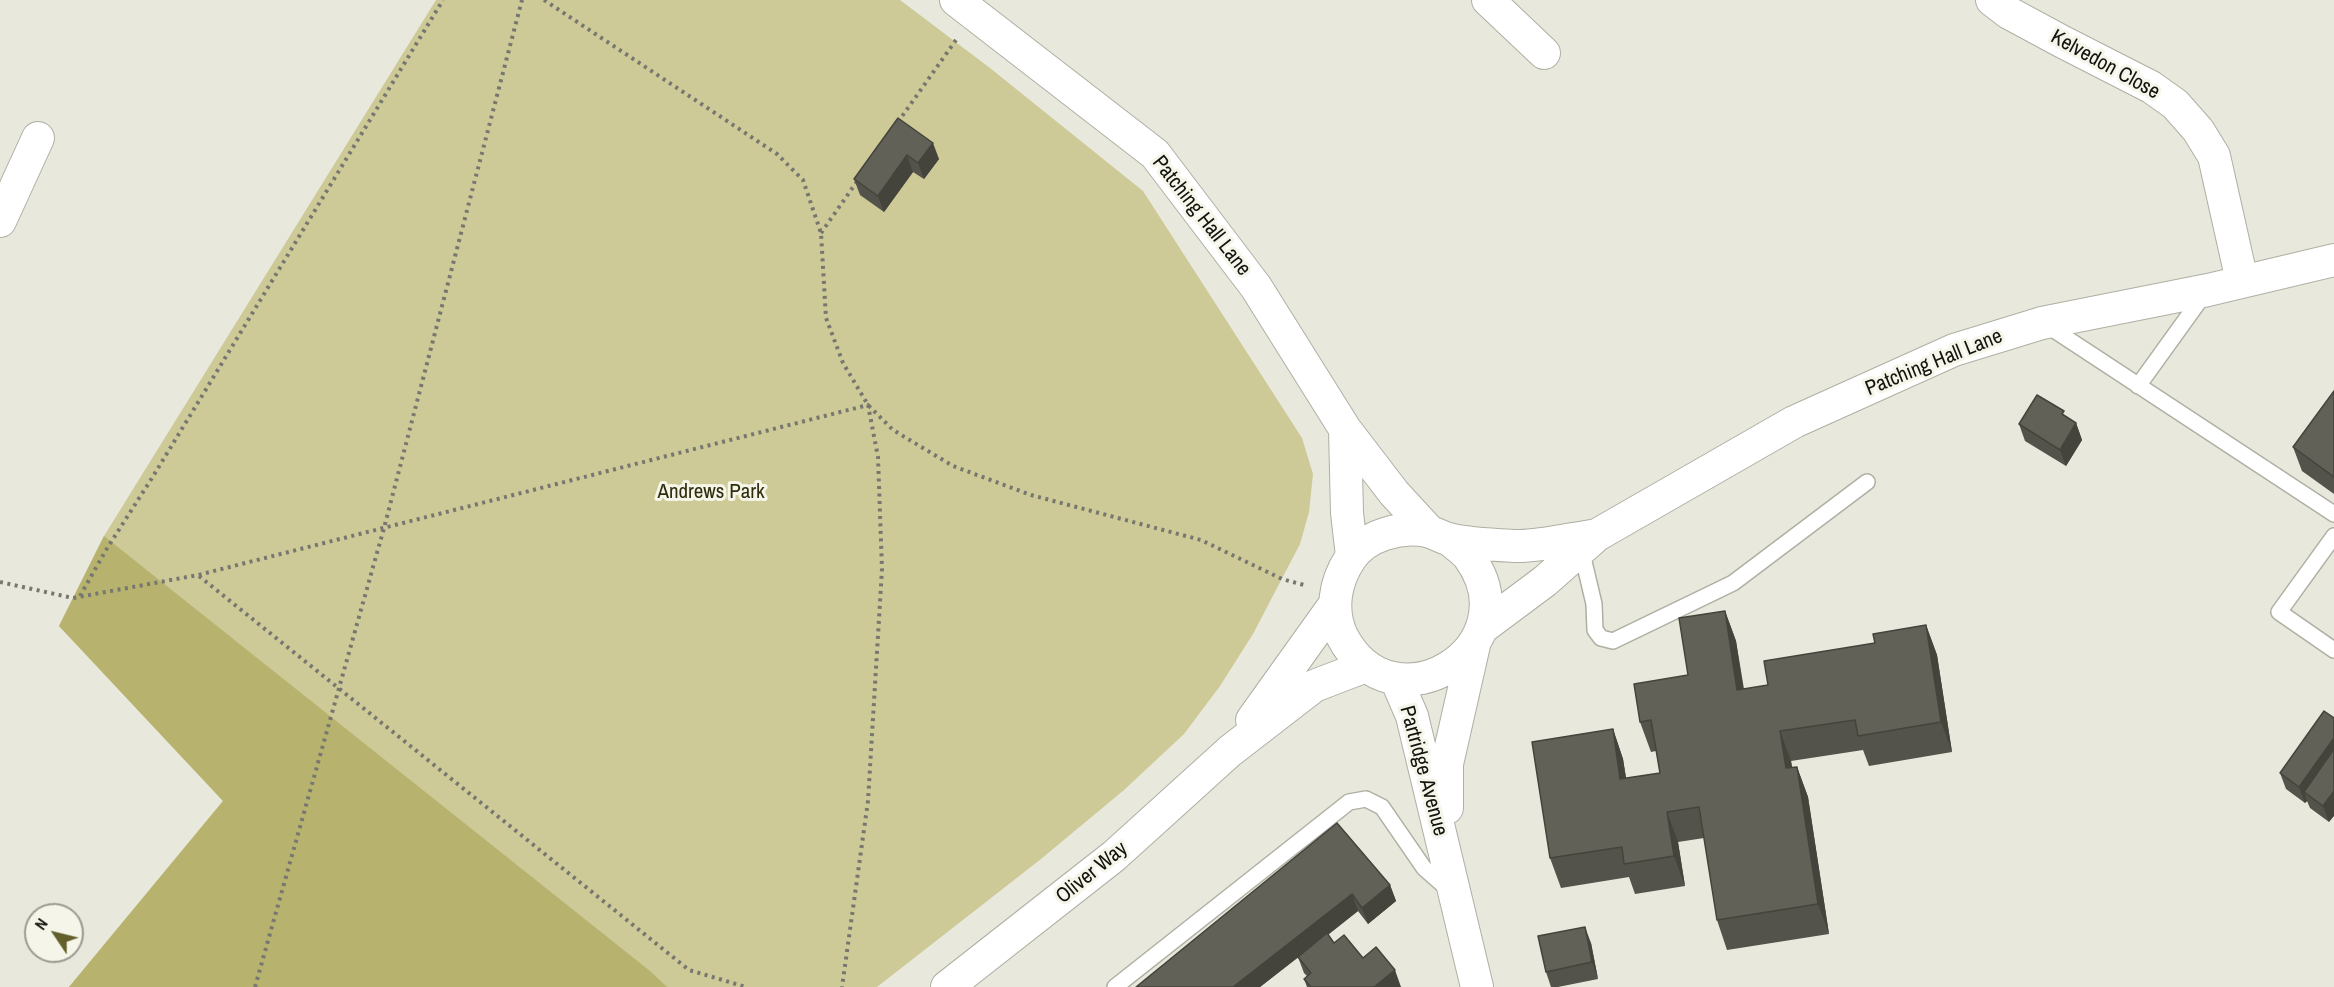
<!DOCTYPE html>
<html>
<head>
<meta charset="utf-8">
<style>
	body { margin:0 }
	#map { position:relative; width:2334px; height:987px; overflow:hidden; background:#e8e8dc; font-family:"Archivo Narrow",sans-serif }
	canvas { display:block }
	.north { position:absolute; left:24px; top:903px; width:60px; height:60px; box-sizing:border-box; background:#f5f5e9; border:2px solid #9b9b92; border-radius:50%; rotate:305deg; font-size:16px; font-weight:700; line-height:24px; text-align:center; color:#13130f }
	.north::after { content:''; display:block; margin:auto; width:21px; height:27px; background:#63602c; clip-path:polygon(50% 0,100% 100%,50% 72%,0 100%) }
</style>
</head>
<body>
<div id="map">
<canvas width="2334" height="987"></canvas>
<div class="north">N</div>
</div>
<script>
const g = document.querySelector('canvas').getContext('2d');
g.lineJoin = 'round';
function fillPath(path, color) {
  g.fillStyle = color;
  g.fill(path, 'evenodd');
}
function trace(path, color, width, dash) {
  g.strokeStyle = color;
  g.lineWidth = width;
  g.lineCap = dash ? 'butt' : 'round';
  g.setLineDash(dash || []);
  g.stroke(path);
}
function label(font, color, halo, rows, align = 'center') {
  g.font = font + ' "Archivo Narrow",sans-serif';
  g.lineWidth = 6;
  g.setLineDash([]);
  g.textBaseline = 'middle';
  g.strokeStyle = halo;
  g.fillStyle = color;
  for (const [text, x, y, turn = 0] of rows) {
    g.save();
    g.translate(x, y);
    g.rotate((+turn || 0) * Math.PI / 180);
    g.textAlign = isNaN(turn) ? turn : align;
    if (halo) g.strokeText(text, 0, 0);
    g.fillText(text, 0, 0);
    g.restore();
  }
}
const green = new Path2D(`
	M 436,0 L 900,0 L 990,68 L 1143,191 L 1302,438 L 1313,474 L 1309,512 L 1300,544 L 1253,634 L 1220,686 L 1184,734 L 1124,790 L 1041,859 L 877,987 L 69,987 L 223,801 L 59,626 L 104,536 Z`);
const forest = new Path2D(`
	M 104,536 L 650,971 L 667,987 L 69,987 L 223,801 L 59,626 Z`);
const path = new Path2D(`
	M 544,0 L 777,154 L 803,180 L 821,233 L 826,318 L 843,363 L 868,405 L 893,430 L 953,466 L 1031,495 L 1201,540 L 1282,579 L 1304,585
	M 898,122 L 956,40
	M 821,233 L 858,180
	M 199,576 L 689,970 L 746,987
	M 0,582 L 73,598 L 198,575 L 868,405 L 878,457 L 882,569 L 868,801 L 842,987
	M 80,596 L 106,550 L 152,478 L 443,0
	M 255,987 L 384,528 L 522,0`);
const service = new Path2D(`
	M 2045,324 L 2334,514
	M 2138,386 L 2205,293
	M 2334,536 L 2279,612 L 2334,650
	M 1581,549 L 1594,604 L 1595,630 L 1601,638 L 1613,641 L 1733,583 L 1867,482
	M 1115,987 L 1349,802 L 1366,799 L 1382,807 L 1424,868 L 1449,890`);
const minor = new Path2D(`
	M 956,0 L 1155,154 L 1256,287 L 1345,429 L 1394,493 L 1429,531
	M 1488,0 L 1544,53
	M 1992,0 L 2009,13 L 2061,41 L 2151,87 L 2175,104 L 2198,130 L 2214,156 L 2242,281
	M 0,221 L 38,138
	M 1345,429 L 1347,513 L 1352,556
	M 1449,539 C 1455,545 1464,550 1469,557 C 1534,646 1393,735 1342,636 C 1330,610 1335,582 1350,559 C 1366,535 1400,526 1427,531 C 1435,533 1441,537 1448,539 C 1468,544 1496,545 1516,546 C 1539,547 1574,538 1597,535
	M 1482,628 L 1545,581 L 1597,535 L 1794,422 L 1954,350 L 2042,323 L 2208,290 L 2334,260
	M 1396,679 L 1412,716 L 1477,987
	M 1252,720 L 1335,604
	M 1447,808 L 1447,764 L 1474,645
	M 947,987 L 1114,856 L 1230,751 L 1314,686 L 1366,666`);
const wall = new Path2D(`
	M 898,118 L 939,159 L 924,179 L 913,172 L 884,212 L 860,195 L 854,179 Z
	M 2334,391 L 2334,494 L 2302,471 L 2293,447 Z
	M 2066,417 L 2076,423 L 2082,440 L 2066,466 L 2025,441 L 2019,424 Z
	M 1725,611 L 1736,641 L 1744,689 L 1768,685 L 1875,643 L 1926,625 L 1937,655 L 1952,752 L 1869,766 L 1863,750 L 1791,761 L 1792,767 L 1797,767 L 1808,797 L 1829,934 L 1727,950 L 1717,920 L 1704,838 L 1678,842 L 1685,886 L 1635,894 L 1629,877 L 1561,888 L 1550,858 L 1613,729 L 1623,759 L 1626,778 L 1660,773 L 1656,751 L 1651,752 L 1640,722 L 1688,675 Z
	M 2334,718 L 2329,822 L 2310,808 L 2307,801 L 2305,803 L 2286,789 L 2280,773 Z
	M 1337,823 L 1390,885 L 1396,901 L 1368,924 L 1358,911 L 1328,935 L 1334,943 L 1363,958 L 1401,987 L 1307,987 L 1304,979 L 1307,976 L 1304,973 L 1298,957 L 1260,987 L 1136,987 Z
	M 1591,943 L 1598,979 L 1558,987 L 1551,987 L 1546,972 Z`);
const shadedWall = new Path2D(`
	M 933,143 L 939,159 L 924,179 L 918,163 Z
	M 907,155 L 913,172 L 884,212 L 878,196 Z
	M 2076,423 L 2082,440 L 2066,466 L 2060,450 Z
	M 1725,611 L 1736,641 L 1748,720 L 1737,690 Z
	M 1926,625 L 1937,655 L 1952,752 L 1941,722 Z
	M 1613,729 L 1623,759 L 1631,809 L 1620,779 Z
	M 1780,731 L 1791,761 L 1797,798 L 1786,768 Z
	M 2334,738 L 2334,763 L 2304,792 L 2307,801 L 2305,803 L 2299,787 Z
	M 1797,767 L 1808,797 L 1829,934 L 1818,904 Z
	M 2334,791 L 2334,816 L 2329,822 L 2323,806 Z
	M 1667,812 L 1678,842 L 1685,886 L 1674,856 Z
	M 1390,885 L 1396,901 L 1368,924 L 1362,908 Z
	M 1352,894 L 1358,911 L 1260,987 L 1233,987 Z
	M 1585,927 L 1591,943 L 1598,979 L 1592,962 Z
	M 1395,970 L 1401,987 L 1374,987 Z`);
const building = new Path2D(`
	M 898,118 L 933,143 L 918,163 L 907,155 L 878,196 L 854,179 Z
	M 2334,391 L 2334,477 L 2293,447 Z
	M 2037,395 L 2064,411 L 2062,414 L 2076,423 L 2060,450 L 2019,424 Z
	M 1725,611 L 1737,690 L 1768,685 L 1764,661 L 1875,643 L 1873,634 L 1926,625 L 1941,722 L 1858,736 L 1855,720 L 1780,731 L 1786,768 L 1797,767 L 1818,904 L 1717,920 L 1699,807 L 1667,812 L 1674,856 L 1624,864 L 1622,847 L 1550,858 L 1532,742 L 1613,729 L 1620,779 L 1660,773 L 1651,720 L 1640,722 L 1634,684 L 1688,675 L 1679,618 Z
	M 2324,711 L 2334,718 L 2334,738 L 2299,787 L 2280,773 Z
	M 2334,749 L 2334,791 L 2323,806 L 2304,792 Z
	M 1337,823 L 1390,885 L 1362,908 L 1352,894 L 1233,987 L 1136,987 Z
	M 1585,927 L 1592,962 L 1546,972 L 1538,936 Z
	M 1327,933 L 1334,943 L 1344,935 L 1363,958 L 1376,947 L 1395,970 L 1374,987 L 1311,987 L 1304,979 L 1311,973 L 1298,957 Z`);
const streetNames = [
	["Kelvedon Close",2105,65,29],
	["Patching Hall Lane",1201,216,52],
	["Patching Hall Lane",1934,363,-22],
	["Partridge Avenue",1423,771,75],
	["Oliver Way",1092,873,-39]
];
const parkNames = [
	["Andrews Park",711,492]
];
fillPath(green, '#cdca98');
fillPath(forest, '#b7b36f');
trace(service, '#afafa4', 18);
trace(minor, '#afafa4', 34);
trace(path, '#77776f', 4, [3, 4.5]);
trace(service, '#fff', 15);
trace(minor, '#fff', 32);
fillPath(wall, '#53534b');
fillPath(shadedWall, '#44443d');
fillPath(building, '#616157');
trace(building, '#44443d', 1.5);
label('21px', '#13130f', '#f5f5e9', streetNames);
label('21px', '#2f2d0e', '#f5f5e9', parkNames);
</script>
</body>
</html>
